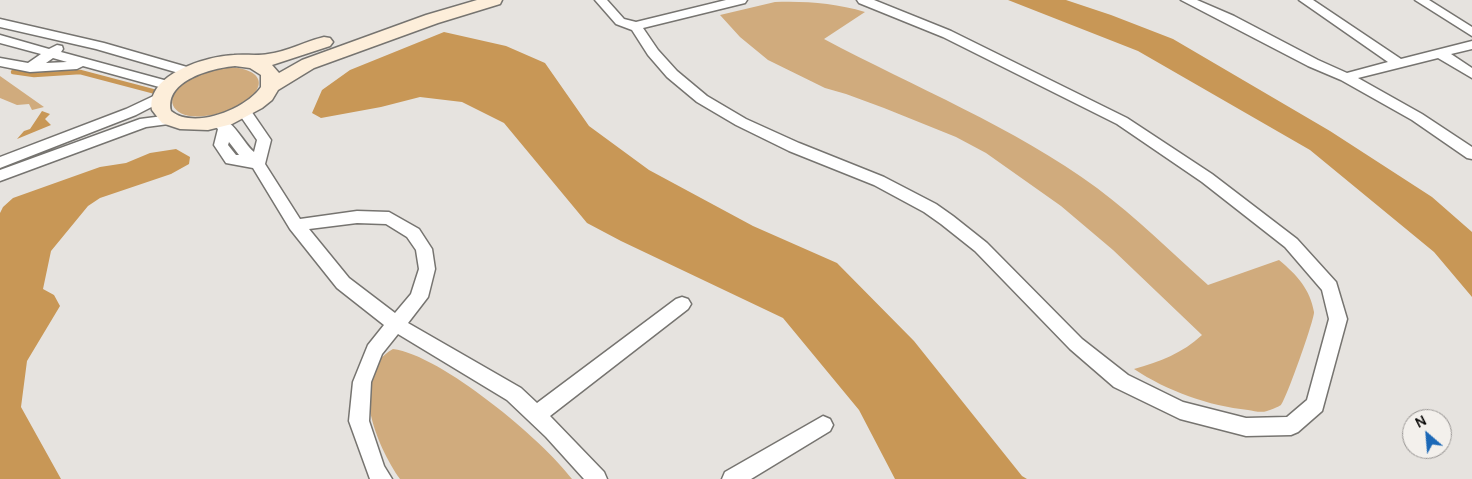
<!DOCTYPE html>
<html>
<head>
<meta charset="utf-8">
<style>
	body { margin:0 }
	#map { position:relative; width:1472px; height:479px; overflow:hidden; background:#e6e3df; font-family:Manrope,sans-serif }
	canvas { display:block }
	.north { position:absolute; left:1402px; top:409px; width:50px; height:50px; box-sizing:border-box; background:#f3f0ec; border:1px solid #979492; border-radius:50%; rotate:333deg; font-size:14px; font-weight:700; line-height:20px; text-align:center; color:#0c0b0a }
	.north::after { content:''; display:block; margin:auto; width:18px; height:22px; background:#1b68b7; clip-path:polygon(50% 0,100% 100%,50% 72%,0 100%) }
</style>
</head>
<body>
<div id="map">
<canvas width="1472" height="479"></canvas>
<div class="north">N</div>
</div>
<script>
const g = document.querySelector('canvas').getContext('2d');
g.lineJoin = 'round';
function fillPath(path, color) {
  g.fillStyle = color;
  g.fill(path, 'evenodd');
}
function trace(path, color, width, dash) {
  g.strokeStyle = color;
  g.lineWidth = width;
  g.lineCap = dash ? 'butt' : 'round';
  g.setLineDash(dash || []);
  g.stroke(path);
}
const green = new Path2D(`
	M 775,2 C 806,1 835,3 865,12 L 824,39 C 914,87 1014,127 1097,188 C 1136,217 1171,252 1208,285 L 1279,260 C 1297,275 1310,289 1314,312 C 1315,318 1286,400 1281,405 C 1278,407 1270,410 1267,411 C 1261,413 1254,411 1248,410 C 1209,406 1167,391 1134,369 C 1159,362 1183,353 1202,335 L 1113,250 L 1061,206 L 986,153 L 956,137 L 884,108 L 846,94 L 825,88 L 768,60 L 740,37 L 720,15 Z
	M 226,67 C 254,67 274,81 244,103 C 232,111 217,115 204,116 C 175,120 159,100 186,81 C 198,72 212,69 226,67 Z
	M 0,76 L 44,107 L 32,110 L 29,104 L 17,105 L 0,98 Z
	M 393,349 C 441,355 543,440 572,479 L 400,479 C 377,446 346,375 393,349 Z`);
const water = new Path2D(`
	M 1008,0 L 1066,0 L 1111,15 L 1173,39 L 1330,131 L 1432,197 L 1472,232 L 1472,297 L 1434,252 L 1310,150 L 1138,51 Z
	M 444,32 L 506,46 L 545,63 L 589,126 L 649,170 L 753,226 L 837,263 L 914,341 L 1022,476 L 1027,479 L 895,479 L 859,410 L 783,318 L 621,241 L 587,223 L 504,123 L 462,102 L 420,97 L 381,107 L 321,118 L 312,113 L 322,90 L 350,70 Z
	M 42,111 L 50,114 L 45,119 L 51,125 L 17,139 L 24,131 L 30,129 Z
	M 176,149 L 190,157 L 189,164 L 171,174 L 100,198 L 88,206 L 51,251 L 43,289 L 54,295 L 60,306 L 27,361 L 21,407 L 61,479 L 0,479 L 0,213 L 3,207 L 13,198 L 100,167 L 126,163 L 150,153 Z`);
const stream = new Path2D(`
	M 13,72 L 34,75 L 80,72 L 156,92`);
const street = new Path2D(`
	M 595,0 L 607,0 L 624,19 L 636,22 L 726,0 L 747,0 L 745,3 L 643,28 L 658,50 L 677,71 L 707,96 L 746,119 L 799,143 L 884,177 L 936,204 L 953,216 L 987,243 L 1082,339 L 1128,375 L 1183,402 L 1246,418 L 1287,417 L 1307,400 L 1329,319 L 1322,290 L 1285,247 L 1202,182 L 1117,124 L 943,37 L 859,3 L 857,0 L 874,0 L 951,31 L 1127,118 L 1212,174 L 1297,239 L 1336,282 L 1347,319 L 1322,411 L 1298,432 L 1291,435 L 1246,436 L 1180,419 L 1114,387 L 1070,349 L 975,251 L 941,224 L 924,212 L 874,185 L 789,151 L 736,125 L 697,102 L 667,77 L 648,55 L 632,30 L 616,24 Z
	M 1181,0 L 1197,0 L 1234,16 L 1318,60 L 1347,73 L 1388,62 L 1299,0 L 1313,0 L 1401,59 L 1472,41 L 1472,49 L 1451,54 L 1472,68 L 1472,78 L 1438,58 L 1358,78 L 1422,114 L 1472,147 L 1472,159 L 1467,158 L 1412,120 L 1341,80 L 1308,66 Z
	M 1415,0 L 1429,0 L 1472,27 L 1472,36 Z
	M 0,19 L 104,43 L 194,69 L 196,72 L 189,76 L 96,49 L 0,27 Z
	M 0,35 L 49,49 L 57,45 L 62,46 L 63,49 L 61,52 L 175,83 L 177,86 L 170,90 L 83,66 L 77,69 L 30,72 L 0,66 L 0,58 L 28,63 L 41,54 L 0,43 ZM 53,58 L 67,62 L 46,63 Z
	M 162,92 L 167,93 L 169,96 L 167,99 L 136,115 L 0,168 L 0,157 L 126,109 Z
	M 244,106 L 249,108 L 271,140 L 265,164 L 300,219 L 357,211 L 389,212 L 419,229 L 432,249 L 435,269 L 428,297 L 408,323 L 521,388 L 537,403 L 676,299 L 682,297 L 688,299 L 691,304 L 688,309 L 550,416 L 604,472 L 607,479 L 584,479 L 546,437 L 507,400 L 398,334 L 382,354 L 371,382 L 369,421 L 384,466 L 392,479 L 370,479 L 349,421 L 353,382 L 368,345 L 384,325 L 337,288 L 290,229 L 253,168 L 226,163 L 214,145 L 218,129 L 209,122 L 211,119 C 232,113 241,141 254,152 L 257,140 L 237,111 L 239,108 ZM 229,142 L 239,155 L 236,155 L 228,145 ZM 357,223 L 386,224 L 407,237 L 416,250 L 419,269 L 411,294 L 395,313 L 349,278 L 309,229 Z
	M 171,115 L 176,117 L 178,120 L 176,123 L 146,127 L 0,181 L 0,170 L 140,119 Z
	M 823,416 L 830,419 L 833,425 L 830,431 L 751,479 L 722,479 L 725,472 Z`);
const secondary = new Path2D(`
	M 477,0 L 502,0 L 500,4 L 438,23 L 314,68 L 278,90 L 272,100 L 262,108 L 232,124 L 208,130 L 180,129 L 162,123 L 152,110 C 146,74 207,56 234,55 C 245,54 257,56 268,54 C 287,52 306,41 324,37 L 330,38 L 333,42 L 330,46 L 272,65 L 279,73 L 302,60 L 426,15 ZM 235,66 L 250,68 L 261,75 L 261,87 C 246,109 194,130 171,111 C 164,80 213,68 235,66 Z`);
fillPath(green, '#d0ab7d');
fillPath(water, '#c89756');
trace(stream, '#c89756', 4.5);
trace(street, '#767470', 3);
trace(secondary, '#767470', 3);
fillPath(street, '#fff');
fillPath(secondary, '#fdeeda');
</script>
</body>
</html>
